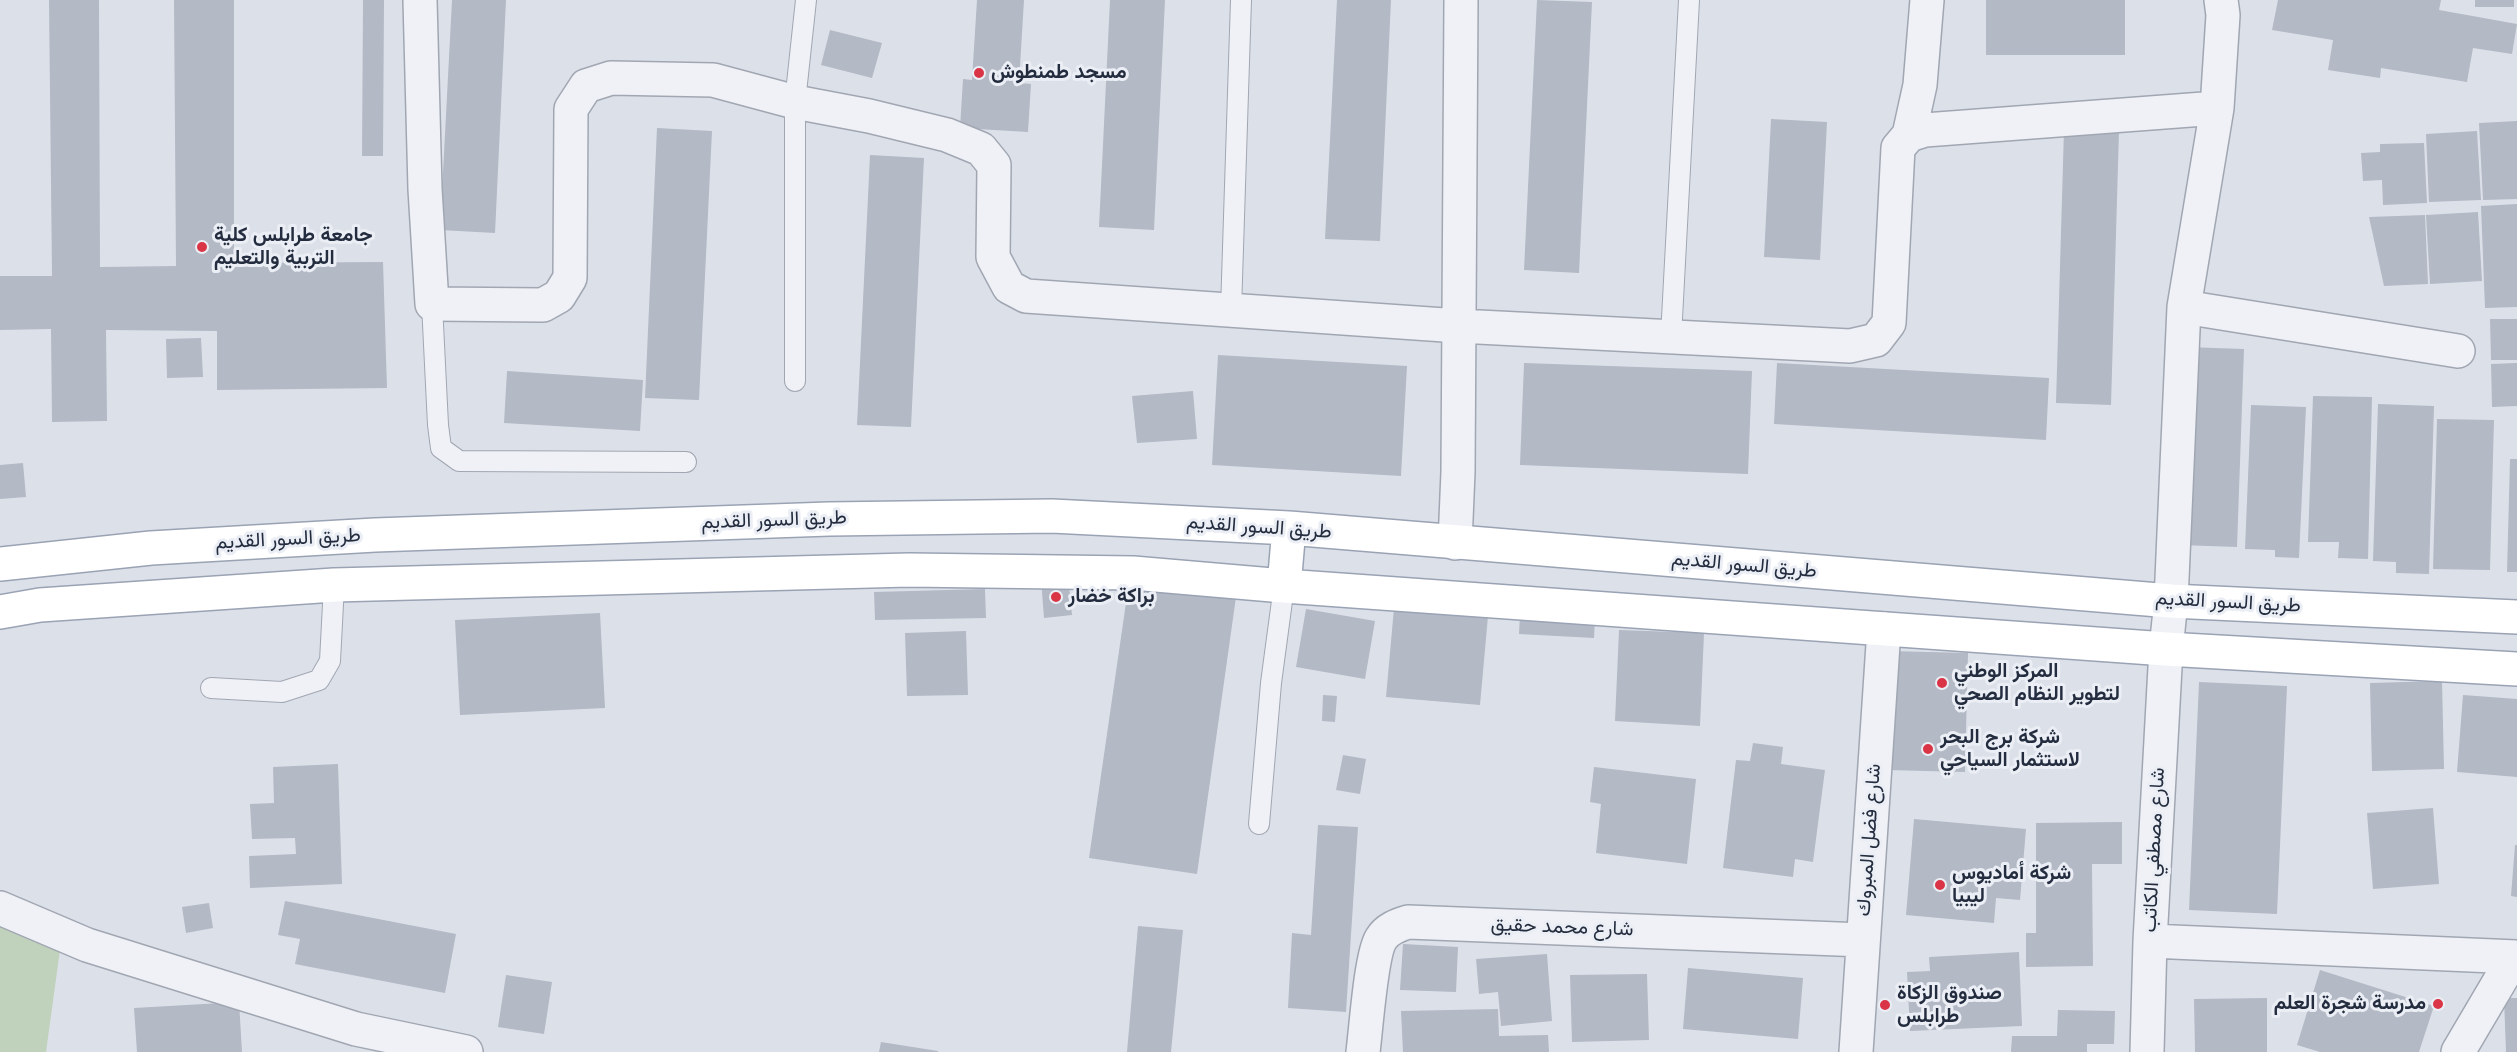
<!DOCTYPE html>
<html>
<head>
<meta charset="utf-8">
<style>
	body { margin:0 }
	canvas { display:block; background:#dce0e8 }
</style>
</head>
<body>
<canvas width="2517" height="1052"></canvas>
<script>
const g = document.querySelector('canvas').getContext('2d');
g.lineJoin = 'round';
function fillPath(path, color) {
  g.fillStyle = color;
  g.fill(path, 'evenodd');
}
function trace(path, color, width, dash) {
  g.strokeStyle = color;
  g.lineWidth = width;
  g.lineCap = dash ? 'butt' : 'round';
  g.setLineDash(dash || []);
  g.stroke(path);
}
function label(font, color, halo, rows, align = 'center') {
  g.font = font + ' "Nunito Sans",Vazirmatn,sans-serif';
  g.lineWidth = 6;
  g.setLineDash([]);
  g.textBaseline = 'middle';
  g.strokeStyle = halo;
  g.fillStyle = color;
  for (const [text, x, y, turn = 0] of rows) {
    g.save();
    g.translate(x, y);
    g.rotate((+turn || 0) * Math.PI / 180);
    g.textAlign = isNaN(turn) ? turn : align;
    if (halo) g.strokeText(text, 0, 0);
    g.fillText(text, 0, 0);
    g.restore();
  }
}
const green = new Path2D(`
	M 0,924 L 60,950 L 46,1052 L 0,1052 Z`);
const building = new Path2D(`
	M 49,0 L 99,0 L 100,267 L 176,266 L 174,0 L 234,0 L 234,263 L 383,262 L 387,388 L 217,390 L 217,331 L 106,330 L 107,421 L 52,422 L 51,329 L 0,330 L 0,276 L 52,276 Z
	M 363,0 L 384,0 L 383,156 L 362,156 Z
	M 452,0 L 506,0 L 495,233 L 440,230 Z
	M 977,0 L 1024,0 L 1019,83 L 1031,84 L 1028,132 L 960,128 L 963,79 L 972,80 Z
	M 1110,0 L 1165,0 L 1154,230 L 1099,227 Z
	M 1337,0 L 1391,0 L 1380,241 L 1325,239 Z
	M 1537,0 L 1592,2 L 1579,273 L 1524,270 Z
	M 1986,0 L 2125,0 L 2125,55 L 1986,55 Z
	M 2278,0 L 2441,0 L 2439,10 L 2517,24 L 2512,54 L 2473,48 L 2467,82 L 2381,68 L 2380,78 L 2328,70 L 2333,40 L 2272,30 Z
	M 2475,0 L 2514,0 L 2514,7 L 2475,7 Z
	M 830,30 L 882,43 L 872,78 L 821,65 Z
	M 1771,119 L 1827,122 L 1820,260 L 1764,257 Z
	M 2517,121 L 2517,199 L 2483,200 L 2479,123 Z
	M 657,128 L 712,131 L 699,400 L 645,398 Z
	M 2064,129 L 2119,131 L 2111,405 L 2056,403 Z
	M 2477,131 L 2481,200 L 2429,202 L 2426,134 Z
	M 2424,143 L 2427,203 L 2383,205 L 2382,180 L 2363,181 L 2361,153 L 2380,152 L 2380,144 Z
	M 870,155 L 924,158 L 911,427 L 857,425 Z
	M 2517,204 L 2517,307 L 2485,308 L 2481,206 Z
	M 2478,212 L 2482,281 L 2430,284 L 2426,215 Z
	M 2425,215 L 2428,284 L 2384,286 L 2369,217 Z
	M 2490,319 L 2517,319 L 2517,360 L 2491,360 Z
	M 201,338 L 203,377 L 167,378 L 166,339 Z
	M 2186,347 L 2244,349 L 2237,547 L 2180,545 Z
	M 1218,355 L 1407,366 L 1401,476 L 1212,465 Z
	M 1524,363 L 1752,371 L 1748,474 L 1520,465 Z
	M 1777,363 L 2049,378 L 2046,440 L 1774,424 Z
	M 2517,363 L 2517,406 L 2492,407 L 2491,364 Z
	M 507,371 L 643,380 L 640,431 L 504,423 Z
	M 1193,391 L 1197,439 L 1137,443 L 1132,396 Z
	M 2313,396 L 2372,397 L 2368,559 L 2338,558 L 2339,542 L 2308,542 Z
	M 2378,404 L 2434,406 L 2429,574 L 2396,573 L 2396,562 L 2373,561 Z
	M 2251,405 L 2306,407 L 2299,558 L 2275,557 L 2275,550 L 2245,549 Z
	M 2437,419 L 2494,420 L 2490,570 L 2433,569 Z
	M 2510,459 L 2517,459 L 2517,572 L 2507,572 Z
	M 23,463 L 26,497 L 0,499 L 0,465 Z
	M 1068,576 L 1072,615 L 1044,618 L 1041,579 Z
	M 1129,582 L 1236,597 L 1197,874 L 1089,858 Z
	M 985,589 L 986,618 L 875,620 L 874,592 Z
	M 1395,597 L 1489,605 L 1480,705 L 1386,697 Z
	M 1306,609 L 1375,621 L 1365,679 L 1296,667 Z
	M 600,613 L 605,708 L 460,715 L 455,620 Z
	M 1520,615 L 1595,619 L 1594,638 L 1519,634 Z
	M 1619,630 L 1704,633 L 1700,726 L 1615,721 Z
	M 966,631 L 968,695 L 907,696 L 905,633 Z
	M 1889,651 L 1968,653 L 1965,772 L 1887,770 Z
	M 2442,681 L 2444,769 L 2372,771 L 2370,683 Z
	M 2199,682 L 2287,686 L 2277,914 L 2189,910 Z
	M 1323,695 L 1337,696 L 1335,722 L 1322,721 Z
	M 2463,695 L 2517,699 L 2517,777 L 2457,772 Z
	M 1753,743 L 1783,747 L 1781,764 L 1825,770 L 1813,862 L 1795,859 L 1793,877 L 1723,868 L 1736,760 L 1750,761 Z
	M 1343,755 L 1366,759 L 1360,794 L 1336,790 Z
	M 338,764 L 342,884 L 250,888 L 249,856 L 296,854 L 295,838 L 252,839 L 250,804 L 274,803 L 273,767 Z
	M 1594,767 L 1696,779 L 1687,864 L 1596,853 L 1601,804 L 1590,802 Z
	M 2433,808 L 2439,884 L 2373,889 L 2367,813 Z
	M 1914,819 L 2026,829 L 2020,900 L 1996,898 L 1994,923 L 1906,915 Z
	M 2122,822 L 2122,864 L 2092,864 L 2093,966 L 2026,967 L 2026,933 L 2036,933 L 2036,823 Z
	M 1318,825 L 1358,827 L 1346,1012 L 1288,1008 L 1292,933 L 1311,935 Z
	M 2515,845 L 2517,845 L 2517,897 L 2511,896 Z
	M 285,901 L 456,934 L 445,993 L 295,964 L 300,939 L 278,935 Z
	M 209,903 L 213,928 L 186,933 L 182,907 Z
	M 1138,926 L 1183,930 L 1171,1052 L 1127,1052 Z
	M 1403,944 L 1458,947 L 1456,992 L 1400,990 Z
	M 2019,952 L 2022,1026 L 1910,1031 L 1907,972 L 1930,971 L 1929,957 Z
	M 1547,954 L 1552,1021 L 1501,1026 L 1498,992 L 1479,994 L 1476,959 Z
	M 1688,968 L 1803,978 L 1798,1039 L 1683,1029 Z
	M 2320,970 L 2434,1006 L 2419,1052 L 2320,1052 L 2297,1045 Z
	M 1647,974 L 1649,1040 L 1572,1042 L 1570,975 Z
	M 506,975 L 552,982 L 544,1034 L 498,1027 Z
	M 2267,998 L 2267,1052 L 2195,1052 L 2194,999 Z
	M 2504,998 L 2517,998 L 2517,1052 L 2506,1052 Z
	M 239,1002 L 242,1052 L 137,1052 L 134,1008 Z
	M 1498,1009 L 1499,1036 L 1548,1035 L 1549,1052 L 1403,1052 L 1401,1011 Z
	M 2058,1010 L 2115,1011 L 2114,1044 L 2087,1044 L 2087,1052 L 2011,1052 L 2012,1036 L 2057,1036 Z
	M 881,1042 L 938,1051 L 938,1052 L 879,1052 Z`);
const lane = new Path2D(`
	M 432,304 L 438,425 L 441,448 L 459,461 L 686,462
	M 1231,310 L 1241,0
	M 1671,337 L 1689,0
	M 795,381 L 795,102 L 806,0
	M 211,688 L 282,692 L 319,680 L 330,661 L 334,585
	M 1259,824 L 1271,683 L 1284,586`);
const street = new Path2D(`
	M 420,0 L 425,189 L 432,304 L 543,305 L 559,296 L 570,278 L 571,109 L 586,86 L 611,78 L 713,80 L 795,102 L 869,116 L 947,135 L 981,149 L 994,165 L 993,257 L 1009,287 L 1026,296 L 1459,326 L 1850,346 L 1876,340 L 1889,323 L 1898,148 L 1909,135 L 1925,130 L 2217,108
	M 1909,135 L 1920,85 L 1927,0
	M 2184,307 L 2458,351
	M 1455,543 L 1458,472 L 1461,0
	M 0,908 L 87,945 L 356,1029 L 466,1052
	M 2150,941 L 2517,957
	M 1363,1052 C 1366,1029 1371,955 1381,939 C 1387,929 1398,925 1408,922 L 1863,940
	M 1856,1052 L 1884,629
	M 2147,1052 L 2150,941 L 2166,649 L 2171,601 L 2184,307 L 2217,108 L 2223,15 L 2221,0
	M 2458,1052 L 2514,957`);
const primary = new Path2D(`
	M 0,564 L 151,548 L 375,535 L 829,519 L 1052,516 L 1289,528 L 2171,601 L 2517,617
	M 1284,586 L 1289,528
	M 0,612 L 40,605 L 334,585 L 909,570 L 1133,573 L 1284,586 L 2166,649 L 2517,669`);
const markers = [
	[979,73,6,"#d93546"],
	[202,247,6,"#d93546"],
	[1056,597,6,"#d93546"],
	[1942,683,6,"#d93546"],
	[1928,749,6,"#d93546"],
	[1940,885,6,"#d93546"],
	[2438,1004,6,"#d93546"],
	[1885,1005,6,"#d93546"]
];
const poiNames = [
	["مسجد طمنطوش",991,73],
	["جامعة طرابلس كلية",214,236],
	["التربية والتعليم",214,259],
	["براكة خضار",1068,597],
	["المركز الوطني",1954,672],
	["لتطوير النظام الصحي",1954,695],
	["شركة برج البحر",1940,738],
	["لاستثمار السياحي",1940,761],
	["شركة أماديوس",1952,874],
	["ليبيا",1952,897],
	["صندوق الزكاة",1897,994],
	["طرابلس",1897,1017],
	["مدرسة شجرة العلم",2426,1004,"right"]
];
const streetNames = [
	["طريق السور القديم",774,521,-2],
	["طريق السور القديم",1259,528,4],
	["طريق السور القديم",288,540,-3],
	["طريق السور القديم",1744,566,5],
	["طريق السور القديم",2228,603,3],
	["شارع فضل المبروك",1870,840,-86],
	["شارع مصطفي الكاتب",2155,850,-87],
	["شارع محمد حقيق",1562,928,2]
];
fillPath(green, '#c1d2bc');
fillPath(building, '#b3b9c5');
trace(lane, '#a1a7b2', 22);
trace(street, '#a1a7b2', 36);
trace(primary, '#9aa3b4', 36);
trace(lane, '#eff1f6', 20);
trace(street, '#eff1f6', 33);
trace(primary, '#fff', 33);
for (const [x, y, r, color] of markers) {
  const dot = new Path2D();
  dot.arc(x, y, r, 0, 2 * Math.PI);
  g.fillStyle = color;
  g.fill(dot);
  trace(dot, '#ebeff5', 2);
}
label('bold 20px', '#242d3f', '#ebeff5', poiNames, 'left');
label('20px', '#242d3f', '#ebeff5', streetNames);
</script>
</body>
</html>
